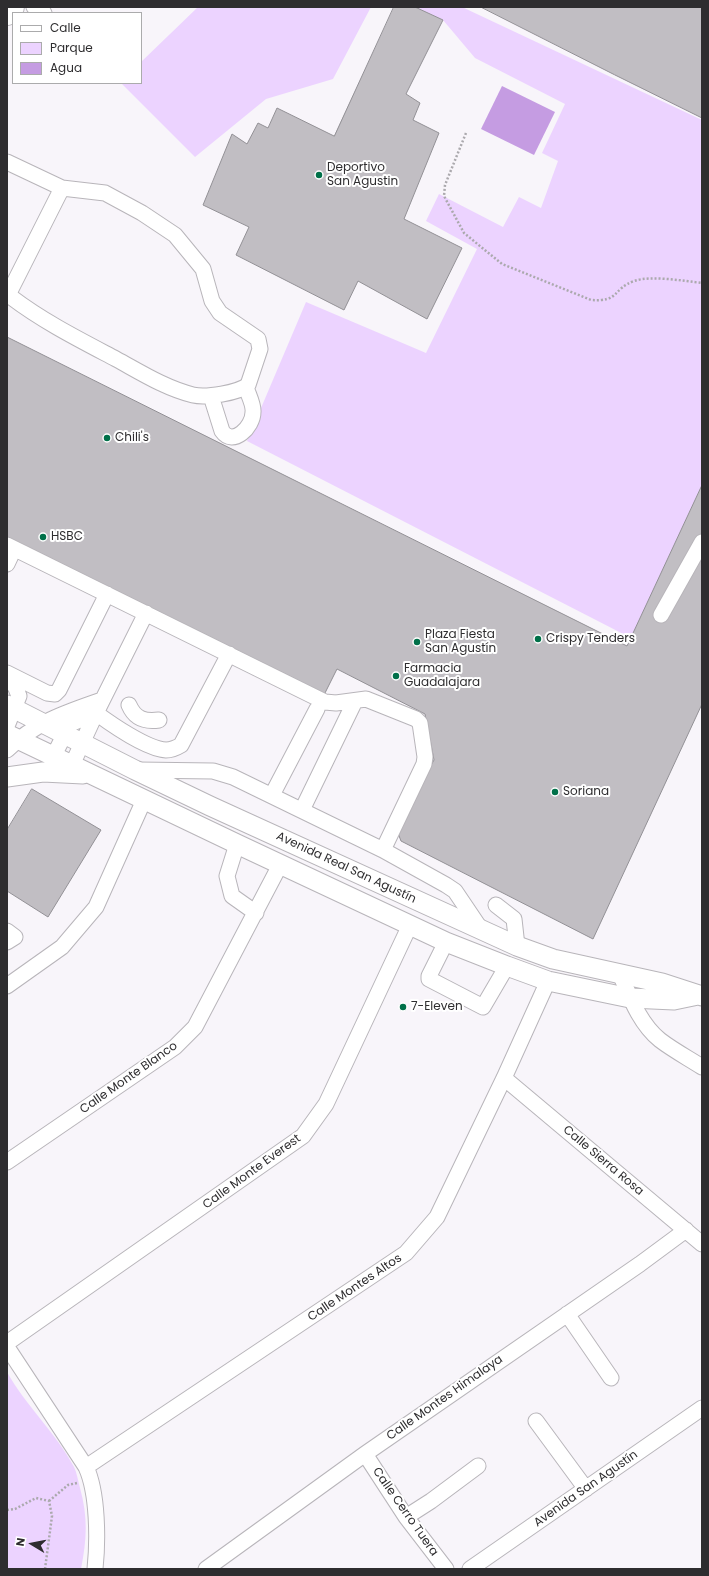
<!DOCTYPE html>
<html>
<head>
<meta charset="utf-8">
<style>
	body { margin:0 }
	#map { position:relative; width:709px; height:1576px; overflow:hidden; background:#f8f5fa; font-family:Poppins,sans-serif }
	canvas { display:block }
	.frame { position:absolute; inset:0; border:8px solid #2e2d2f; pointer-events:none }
	.legend { position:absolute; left:12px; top:12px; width:130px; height:72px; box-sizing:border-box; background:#fff; border:1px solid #ababac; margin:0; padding:5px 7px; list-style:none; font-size:12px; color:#2e2d2f }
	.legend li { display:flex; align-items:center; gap:8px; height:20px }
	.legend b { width:20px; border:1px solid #ababac }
	.north { position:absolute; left:12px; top:1524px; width:40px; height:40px; -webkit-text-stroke:3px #fff; paint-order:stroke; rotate:280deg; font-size:11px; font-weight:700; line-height:16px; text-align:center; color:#2e2d2f }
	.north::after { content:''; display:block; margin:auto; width:14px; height:18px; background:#2e2d2f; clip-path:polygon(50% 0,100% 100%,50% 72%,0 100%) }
</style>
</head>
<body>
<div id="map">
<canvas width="709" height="1576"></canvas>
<div class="frame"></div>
<ul class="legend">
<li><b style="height:5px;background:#fff"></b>Calle</li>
<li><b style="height:11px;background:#ecd3ff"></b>Parque</li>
<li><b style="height:11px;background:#c59ce2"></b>Agua</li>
</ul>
<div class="north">N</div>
</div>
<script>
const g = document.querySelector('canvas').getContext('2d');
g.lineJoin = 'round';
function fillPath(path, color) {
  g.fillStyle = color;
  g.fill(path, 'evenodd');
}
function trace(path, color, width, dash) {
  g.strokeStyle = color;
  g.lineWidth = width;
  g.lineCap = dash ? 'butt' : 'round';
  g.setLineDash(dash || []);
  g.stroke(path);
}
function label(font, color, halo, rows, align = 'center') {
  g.font = font + ' Poppins,sans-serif';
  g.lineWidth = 4;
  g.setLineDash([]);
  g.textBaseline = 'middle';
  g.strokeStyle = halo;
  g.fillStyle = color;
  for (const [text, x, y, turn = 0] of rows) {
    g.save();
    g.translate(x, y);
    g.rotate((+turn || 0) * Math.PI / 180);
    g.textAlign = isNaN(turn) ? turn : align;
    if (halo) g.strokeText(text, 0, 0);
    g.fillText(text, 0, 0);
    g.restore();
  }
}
const green = new Path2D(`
	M 198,7 L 371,7 L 333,79 L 266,99 L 195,157 L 121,83 L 141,83 L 141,62 Z
	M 415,7 L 462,7 L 702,120 L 702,485 L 631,638 L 247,441 L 306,302 L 426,353 L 477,249 L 426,221 L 439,194 L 503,227 L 519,197 L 541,208 L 558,161 L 542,153 L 565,104 L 475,58 L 443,20 Z
	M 7,1372 C 26,1406 56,1433 74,1467 C 77,1473 78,1481 80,1488 C 88,1517 87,1539 81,1569 L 7,1569 Z`);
const water = new Path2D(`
	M 502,86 L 555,112 L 534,155 L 481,129 Z`);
const building = new Path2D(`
	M 394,7 L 415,7 L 443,20 L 406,94 L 420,103 L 413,120 L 439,133 L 404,219 L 462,248 L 427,319 L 358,281 L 344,310 L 236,255 L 249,227 L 203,205 L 232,134 L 247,144 L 258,123 L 268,128 L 277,108 L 334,136 Z
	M 481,7 L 702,7 L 702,118 L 615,75 Z
	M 7,337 L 627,646 L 702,485 L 702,704 L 593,939 L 401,841 L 396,828 L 434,760 L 425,714 L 337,669 L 323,697 L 7,537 Z
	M 32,789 L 101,830 L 48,917 L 7,891 L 7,830 Z`);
const path = new Path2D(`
	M 466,133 L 445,185 L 444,196 L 464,233 L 502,264 L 591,300 C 620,302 612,289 634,281 C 652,275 683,281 702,283
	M 49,1501 L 68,1485 L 77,1483
	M 7,1510 L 15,1509 L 36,1498 L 49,1501 L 52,1516 L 45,1569`);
const minor = new Path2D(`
	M 34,7 L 44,13
	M 7,162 L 62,188 L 105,193 L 142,213 L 175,235 L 203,269 L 212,301 L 220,313 L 258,339 L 260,349 L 248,385 C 238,393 206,398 193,395 C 165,388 140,372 116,359 C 80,340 44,322 11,297 L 10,291 L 62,188
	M 211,396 L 222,431 C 233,447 253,427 253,412 C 254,405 248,394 246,387
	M 7,545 L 325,702 L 336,703 L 366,699 L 416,719 L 420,723 L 425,757 L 424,764 L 383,850
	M 7,564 L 14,549
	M 661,615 L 702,542
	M 7,673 L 47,693 L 55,694 L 59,690 L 107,594
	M 7,680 L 15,686 L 19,696 L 7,726
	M 129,705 C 135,719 145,722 159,720
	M 7,750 C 34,723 67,712 102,700
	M 54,755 L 70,724 L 96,713 L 146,613
	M 72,765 L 96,713 C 111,724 147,749 166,750 C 171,750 176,748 181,745 L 229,654
	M 138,770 L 213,771 L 233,777 L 383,850 L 446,885 L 455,891 L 482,931
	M 272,795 L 317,709
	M 302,810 L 355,701
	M 237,844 L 227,876 L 232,896 L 256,913
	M 496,905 L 514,919 L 517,946
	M 7,931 L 15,937 L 7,942
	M 446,942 L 429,976 L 429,979 L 483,1007 L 507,966
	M 620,974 C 630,997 640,1024 660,1040 C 673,1050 688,1058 702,1067
	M 7,986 L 62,947 L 96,907 L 144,800
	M 504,1078 L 702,1244
	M 7,1162 L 175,1047 L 195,1027 L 280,865
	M 567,1314 L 611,1378
	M 7,1343 L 303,1136 L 326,1104 L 410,925
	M 7,1347 L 86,1467 C 98,1493 98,1541 95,1569
	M 536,1421 L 586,1489
	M 365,1454 L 406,1517 L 446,1569
	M 86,1467 L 406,1253 L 437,1217 L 504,1078 L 548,981
	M 406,1517 L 431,1501 L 478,1466
	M 206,1569 L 365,1454 L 640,1264 L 686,1230
	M 470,1569 L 702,1408`);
const major = new Path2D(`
	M 7,705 L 135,770 L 210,806 L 517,946 L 553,959 L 662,983 L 702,996
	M 7,734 L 237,844 L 446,942 L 507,966 L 548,981 L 630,998 L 674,1000 L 698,995
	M 7,777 L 43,772 L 83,774`);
const highway = new Path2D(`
	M 7,14 L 13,7`);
const markers = [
	[319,175,4,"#007049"],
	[107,438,4,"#007049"],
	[43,537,4,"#007049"],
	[538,639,4,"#007049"],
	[417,642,4,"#007049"],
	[396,676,4,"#007049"],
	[555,792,4,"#007049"],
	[403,1007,4,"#007049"]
];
const poiNames = [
	["Deportivo",327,168],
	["San Agustin",327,182],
	["Chili's",115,438],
	["HSBC",51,537],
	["Plaza Fiesta",425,635],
	["San Agustín",425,649],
	["Crispy Tenders",546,639],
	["Farmacia",404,669],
	["Guadalajara",404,683],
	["Soriana",563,792],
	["7-Eleven",411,1007]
];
const streetNames = [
	["Avenida Real San Agustín",346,868,25],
	["Calle Monte Blanco",129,1078,-35],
	["Calle Sierra Rosa",603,1161,40],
	["Calle Monte Everest",252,1172,-36],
	["Calle Montes Altos",355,1288,-34],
	["Calle Montes Himalaya",445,1398,-35],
	["Avenida San Agustín",586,1489,-35],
	["Calle Cerro Tuera",405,1512,55]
];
fillPath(green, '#ecd3ff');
fillPath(water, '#c59ce2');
fillPath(building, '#c1bec3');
trace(building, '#929095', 1);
trace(minor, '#b8b5ba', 17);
trace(major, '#b8b5ba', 21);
trace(highway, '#b8b5ba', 24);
trace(path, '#aba9ad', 2.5, [2, 2]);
trace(minor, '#fff', 15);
trace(major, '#fff', 19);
trace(highway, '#fff', 22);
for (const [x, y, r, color] of markers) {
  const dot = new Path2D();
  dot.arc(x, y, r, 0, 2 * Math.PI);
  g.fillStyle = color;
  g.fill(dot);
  trace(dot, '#fff', 1.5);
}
label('12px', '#2e2d2f', '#fff', poiNames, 'left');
label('12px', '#2e2d2f', '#fff', streetNames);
</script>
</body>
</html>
